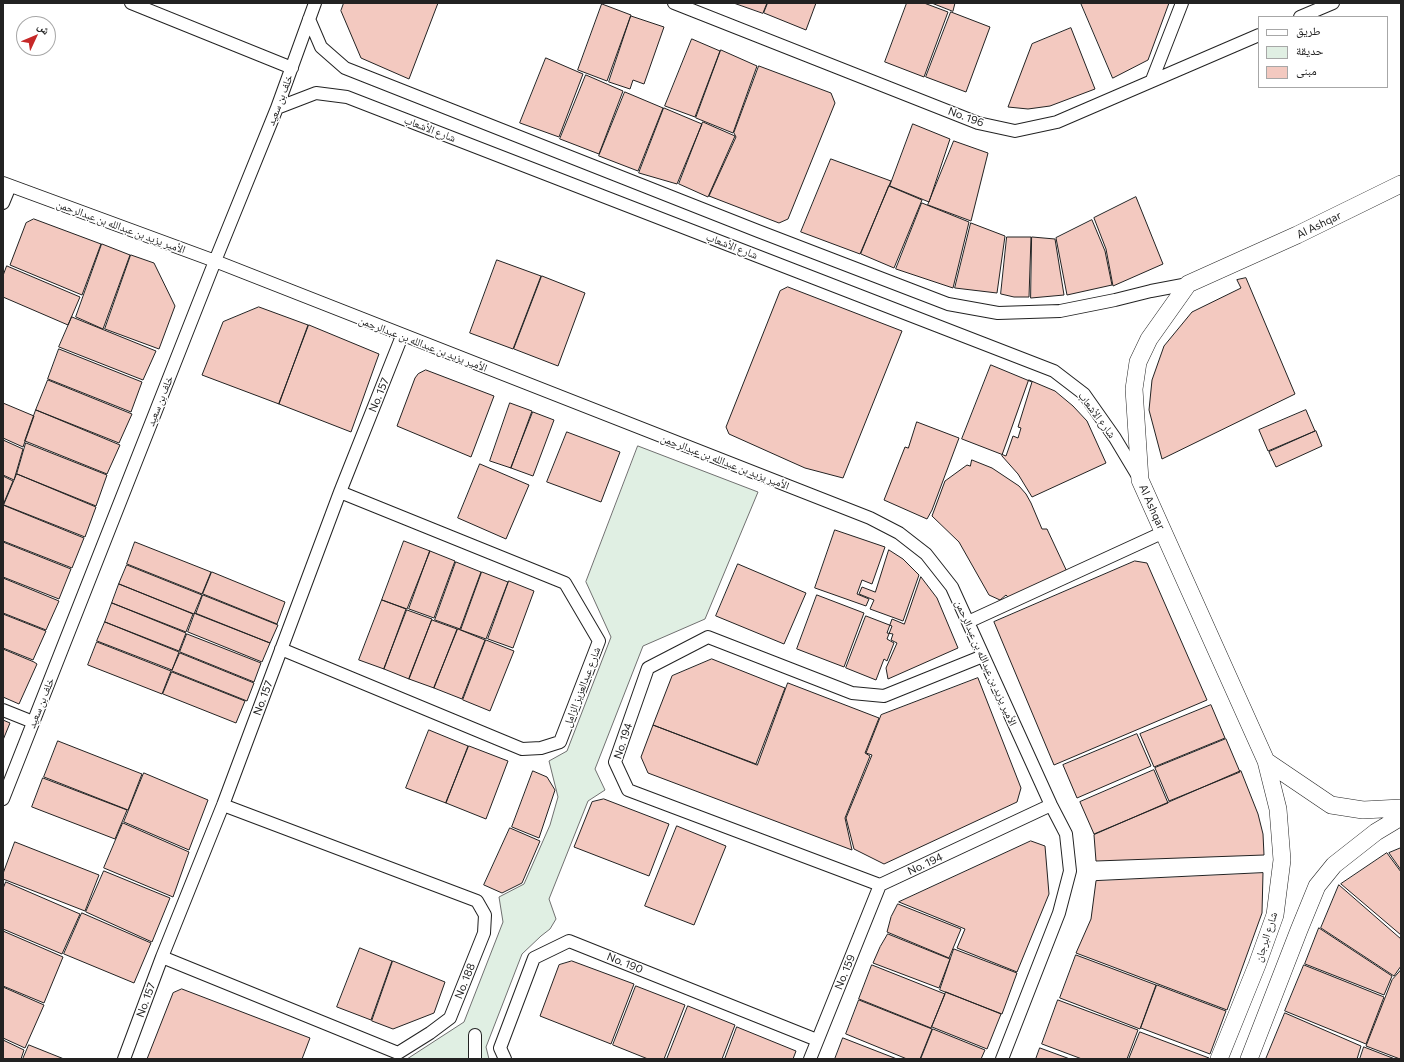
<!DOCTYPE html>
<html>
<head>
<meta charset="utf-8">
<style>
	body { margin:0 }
	#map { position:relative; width:1404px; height:1062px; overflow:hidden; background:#fff; font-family:Commissioner,"Noto Naskh Arabic",sans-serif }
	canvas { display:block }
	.frame { position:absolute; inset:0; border:4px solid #222; pointer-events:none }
	.legend { position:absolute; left:1258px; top:16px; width:130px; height:72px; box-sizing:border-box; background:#fff; border:1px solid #a7a7a7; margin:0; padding:5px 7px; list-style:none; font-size:12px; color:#222 }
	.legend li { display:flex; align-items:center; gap:8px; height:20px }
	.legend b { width:20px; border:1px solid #a7a7a7 }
	.north { position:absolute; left:16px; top:16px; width:40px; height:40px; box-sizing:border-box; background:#fff; border:1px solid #a7a7a7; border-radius:50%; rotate:46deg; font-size:11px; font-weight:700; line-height:16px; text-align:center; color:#222 }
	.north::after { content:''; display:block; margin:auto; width:14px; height:18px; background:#c62828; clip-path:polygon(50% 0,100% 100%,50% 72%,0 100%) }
</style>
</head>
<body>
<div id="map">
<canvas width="1404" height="1062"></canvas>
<div class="frame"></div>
<ul class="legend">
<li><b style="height:5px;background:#fff"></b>طريق</li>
<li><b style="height:11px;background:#e0efe3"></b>حديقة</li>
<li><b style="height:11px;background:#f3c9c0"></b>مبنى</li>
</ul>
<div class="north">ش</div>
</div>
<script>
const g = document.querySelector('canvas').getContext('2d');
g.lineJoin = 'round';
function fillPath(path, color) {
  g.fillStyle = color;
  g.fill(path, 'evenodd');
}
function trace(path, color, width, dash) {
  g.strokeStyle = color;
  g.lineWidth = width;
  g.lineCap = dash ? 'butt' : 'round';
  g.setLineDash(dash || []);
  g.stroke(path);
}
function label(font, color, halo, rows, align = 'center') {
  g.font = font + ' Commissioner,"Noto Naskh Arabic",sans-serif';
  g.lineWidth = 3;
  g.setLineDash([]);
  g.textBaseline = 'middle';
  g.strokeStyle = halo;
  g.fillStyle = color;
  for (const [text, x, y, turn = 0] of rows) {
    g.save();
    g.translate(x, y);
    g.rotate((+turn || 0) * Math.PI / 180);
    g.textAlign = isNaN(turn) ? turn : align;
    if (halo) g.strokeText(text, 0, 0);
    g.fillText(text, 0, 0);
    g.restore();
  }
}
const green = new Path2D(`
	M 638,446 L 758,492 L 705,619 L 643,646 L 595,769 L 605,790 L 588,801 L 549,899 L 556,919 L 550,929 L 541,936 L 522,954 L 486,1047 L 489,1059 L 407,1059 L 464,1022 L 503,922 L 499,897 L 524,884 L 550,825 L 558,797 L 549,761 L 567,751 L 611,637 L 586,582 Z`);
const building = new Path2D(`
	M 344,3 L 438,3 L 409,79 L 361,58 L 341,11 Z
	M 734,3 L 767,3 L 763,13 Z
	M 768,3 L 816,3 L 806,30 L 764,13 Z
	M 907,3 L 924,3 L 948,12 L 924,77 L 885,62 Z
	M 932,3 L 955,3 L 953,11 Z
	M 1081,3 L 1169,3 L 1148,60 L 1113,78 Z
	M 602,4 L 631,15 L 607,81 L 578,70 Z
	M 951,12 L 990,27 L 966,92 L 926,77 Z
	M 631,16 L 664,27 L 644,84 L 633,80 L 630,89 L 609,82 Z
	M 1071,28 L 1095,89 L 1050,106 L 1028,109 L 1008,107 L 1032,44 Z
	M 692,39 L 720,51 L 695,117 L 665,106 Z
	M 721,50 L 757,66 L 733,133 L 696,118 Z
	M 546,58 L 583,74 L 559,137 L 520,123 Z
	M 759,66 L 831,93 L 835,103 L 788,219 L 779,223 L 709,196 L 736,137 L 734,133 Z
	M 586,75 L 623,91 L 599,154 L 560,139 Z
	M 625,92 L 663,108 L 638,171 L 599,156 Z
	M 664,108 L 702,124 L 677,184 L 639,173 Z
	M 703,122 L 735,136 L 708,197 L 679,184 Z
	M 913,124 L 950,139 L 929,202 L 890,186 Z
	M 954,141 L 988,153 L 971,221 L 928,205 Z
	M 831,159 L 891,181 L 860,254 L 801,232 Z
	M 889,186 L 922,200 L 894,268 L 861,254 Z
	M 1136,197 L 1163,264 L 1113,286 L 1106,249 L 1094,218 Z
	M 922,203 L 969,222 L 953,288 L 896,269 Z
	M 34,219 L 101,244 L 82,295 L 10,265 L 26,223 Z
	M 1092,220 L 1105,251 L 1112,285 L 1067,295 L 1056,238 Z
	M 971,223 L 1005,236 L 997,293 L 955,288 Z
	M 1007,237 L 1031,237 L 1029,297 L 1014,297 L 1001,294 Z
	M 1032,237 L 1055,239 L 1064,295 L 1031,298 Z
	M 102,244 L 130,255 L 103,329 L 76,317 Z
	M 131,255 L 154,263 L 175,306 L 159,349 L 105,329 Z
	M 497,260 L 541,276 L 513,349 L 470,333 Z
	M 7,266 L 80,297 L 68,325 L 3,297 L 3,276 Z
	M 542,276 L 585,293 L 558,366 L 514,349 Z
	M 1246,278 L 1295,394 L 1162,459 L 1149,410 L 1152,380 L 1164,346 L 1192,312 L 1241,288 L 1237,280 Z
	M 788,287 L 902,331 L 843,478 L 805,468 L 787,460 L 729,434 L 726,427 L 780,291 Z
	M 259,307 L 308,325 L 279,404 L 202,375 L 223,322 Z
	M 72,317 L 156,351 L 143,380 L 59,347 Z
	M 309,325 L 379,354 L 351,432 L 279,404 Z
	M 59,349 L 142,382 L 131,412 L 48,379 Z
	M 991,365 L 1032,382 L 1018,427 L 1021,428 L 1018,438 L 1013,436 L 1006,456 L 962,439 Z
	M 426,370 L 494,396 L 471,457 L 397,426 L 415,378 L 418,374 Z
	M 48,380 L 132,414 L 119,443 L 36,410 Z
	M 1029,380 L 1055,391 L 1073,406 L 1087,421 L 1106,463 L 1032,497 L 1018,474 L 1002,456 Z
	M 3,403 L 34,416 L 23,447 L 3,438 Z
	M 510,403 L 532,411 L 511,468 L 490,461 Z
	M 36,410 L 120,445 L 107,474 L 25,441 Z
	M 1306,410 L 1315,431 L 1268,451 L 1259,430 Z
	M 533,412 L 554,420 L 533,476 L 511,468 Z
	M 917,422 L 959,438 L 932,510 L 927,519 L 884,500 L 905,447 L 908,448 Z
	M 1316,431 L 1322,446 L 1276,467 L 1269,452 Z
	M 567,432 L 620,452 L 601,502 L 547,482 Z
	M 3,440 L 23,449 L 14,480 L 3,475 Z
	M 26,443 L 107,475 L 96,506 L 17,474 Z
	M 972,460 L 992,468 L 1019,486 L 1026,494 L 1031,503 L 1042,529 L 1047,529 L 1069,576 L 1010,599 L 1006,595 L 1000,600 L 989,595 L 959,542 L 932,516 L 945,481 L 967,465 L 970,466 Z
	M 480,464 L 529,485 L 506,539 L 458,518 Z
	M 17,474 L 96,507 L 85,537 L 4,505 Z
	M 3,476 L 13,481 L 3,505 Z
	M 3,505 L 84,538 L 72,568 L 3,541 Z
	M 835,530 L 885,547 L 872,584 L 862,580 L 857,594 L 869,599 L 866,606 L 815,588 Z
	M 404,541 L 430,551 L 407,609 L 382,600 Z
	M 3,542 L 71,569 L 59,599 L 3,577 Z
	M 135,542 L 211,572 L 202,594 L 127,564 Z
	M 889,550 L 903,559 L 919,575 L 903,621 L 870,609 L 874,600 L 859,594 L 862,587 L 875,592 Z
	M 430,551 L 455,561 L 434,618 L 409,609 Z
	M 1135,561 L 1147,563 L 1207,700 L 1054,765 L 994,622 Z
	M 456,562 L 481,572 L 460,629 L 435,620 Z
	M 738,564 L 806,593 L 784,644 L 716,616 Z
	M 127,565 L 202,595 L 194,614 L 119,584 Z
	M 212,572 L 285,602 L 277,624 L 203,594 Z
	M 482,572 L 508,582 L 486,639 L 461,630 Z
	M 921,577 L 937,598 L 958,648 L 888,679 L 886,668 L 897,643 L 891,640 L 893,634 L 887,633 L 892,619 L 904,624 Z
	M 3,578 L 59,601 L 46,630 L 3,613 Z
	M 509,581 L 534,591 L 513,648 L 488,639 Z
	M 119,584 L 193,614 L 186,632 L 112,603 Z
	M 203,595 L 278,625 L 270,643 L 196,614 Z
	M 817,595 L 864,613 L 844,667 L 797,649 Z
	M 382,600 L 406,609 L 384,669 L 359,660 Z
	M 112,603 L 186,633 L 179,651 L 105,622 Z
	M 407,610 L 432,619 L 409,679 L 384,669 Z
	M 195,613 L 270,643 L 262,662 L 188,632 Z
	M 3,614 L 46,631 L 33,660 L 3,648 Z
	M 866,616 L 892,626 L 887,639 L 894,643 L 887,661 L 884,659 L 876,680 L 846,668 Z
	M 432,620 L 457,629 L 434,688 L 409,679 Z
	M 105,622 L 179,652 L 172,670 L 97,641 Z
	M 458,629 L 485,640 L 462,699 L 434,688 Z
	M 187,634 L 261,663 L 254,682 L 180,652 Z
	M 486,640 L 514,651 L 490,711 L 463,700 Z
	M 97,642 L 171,671 L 162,694 L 88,665 Z
	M 3,649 L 34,662 L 37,664 L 19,704 L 3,697 Z
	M 180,653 L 254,683 L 247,701 L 172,671 Z
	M 712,659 L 785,688 L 756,764 L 653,725 L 672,676 Z
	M 172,672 L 245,701 L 236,723 L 163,694 Z
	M 978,678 L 1021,788 L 1017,802 L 884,864 L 854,849 L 846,818 L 872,755 L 866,753 L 881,715 Z
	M 788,683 L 879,718 L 865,753 L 870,756 L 845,818 L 852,850 L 648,773 L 641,757 L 653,725 L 757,765 Z
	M 1211,705 L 1225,738 L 1154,767 L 1140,734 Z
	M 3,720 L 10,723 L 3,740 Z
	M 429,730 L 468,746 L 446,803 L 406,788 Z
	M 1137,734 L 1151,766 L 1077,798 L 1063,765 Z
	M 1226,739 L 1240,772 L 1169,801 L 1155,768 Z
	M 58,741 L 142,774 L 128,810 L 44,777 Z
	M 469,746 L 508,761 L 486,819 L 446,803 Z
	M 1154,770 L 1168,803 L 1094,834 L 1080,802 Z
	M 533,771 L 547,777 L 555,790 L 539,838 L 512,827 Z
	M 1241,771 L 1258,814 L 1263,834 L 1264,855 L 1096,861 L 1094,835 Z
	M 144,773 L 208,800 L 189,850 L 124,822 Z
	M 43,778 L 127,810 L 115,839 L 32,807 Z
	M 604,799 L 669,824 L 649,876 L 574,847 L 592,802 Z
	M 123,823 L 189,852 L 173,897 L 104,868 Z
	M 677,826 L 726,846 L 694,925 L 645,906 Z
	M 510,828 L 540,841 L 522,883 L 502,893 L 484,885 Z
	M 1031,841 L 1045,846 L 1049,894 L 1017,972 L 957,948 L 965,929 L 899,902 Z
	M 15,842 L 99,875 L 85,911 L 3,879 L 3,874 Z
	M 1401,848 L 1401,870 L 1389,853 Z
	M 1387,853 L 1401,872 L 1401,935 L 1341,884 Z
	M 104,871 L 170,898 L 152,942 L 86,912 Z
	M 1263,873 L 1262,913 L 1227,1010 L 1076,953 L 1091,919 L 1096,881 Z
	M 6,882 L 80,914 L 62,954 L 3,929 L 3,889 Z
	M 1339,885 L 1401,939 L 1401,966 L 1394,976 L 1321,928 Z
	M 898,904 L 961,929 L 949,958 L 887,932 L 891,917 Z
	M 82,913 L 151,943 L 134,983 L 64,954 Z
	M 1319,928 L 1392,976 L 1384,995 L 1305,964 Z
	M 3,931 L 63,957 L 44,1003 L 3,986 Z
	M 888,934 L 950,959 L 939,988 L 873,963 L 880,947 Z
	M 360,948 L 392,961 L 371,1020 L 337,1007 Z
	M 954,949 L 1017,973 L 1002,1014 L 940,990 Z
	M 1076,955 L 1156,985 L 1140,1029 L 1060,998 Z
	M 393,961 L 445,982 L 434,1013 L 393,1029 L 372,1021 Z
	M 572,961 L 634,984 L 611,1044 L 540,1016 L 559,965 Z
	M 872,965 L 945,994 L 931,1028 L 859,999 Z
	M 1304,965 L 1384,997 L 1366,1044 L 1285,1011 Z
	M 1401,970 L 1401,1059 L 1400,1059 L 1366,1046 L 1392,980 Z
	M 1157,985 L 1226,1011 L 1210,1054 L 1141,1028 Z
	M 636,986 L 685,1005 L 664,1059 L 648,1059 L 613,1045 Z
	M 3,987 L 44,1005 L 25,1048 L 3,1038 Z
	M 182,989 L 310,1038 L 302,1059 L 147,1059 L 173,993 Z
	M 946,992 L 1001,1014 L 987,1049 L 932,1027 Z
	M 859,1000 L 932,1029 L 920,1059 L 907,1059 L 846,1034 Z
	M 1058,1000 L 1138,1030 L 1127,1059 L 1082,1059 L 1042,1044 Z
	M 688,1006 L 735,1025 L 722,1059 L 667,1059 Z
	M 1285,1013 L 1361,1046 L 1357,1059 L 1266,1059 Z
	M 737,1027 L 796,1051 L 793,1059 L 725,1059 Z
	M 933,1029 L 985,1050 L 981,1059 L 921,1059 Z
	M 1140,1032 L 1209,1058 L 1208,1059 L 1129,1059 Z
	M 843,1038 L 897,1059 L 835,1059 Z
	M 3,1040 L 24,1050 L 21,1059 L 3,1059 Z
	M 29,1045 L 64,1059 L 23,1059 Z
	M 1364,1047 L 1395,1059 L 1360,1059 Z
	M 1040,1048 L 1070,1059 L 1036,1059 Z`);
const street = new Path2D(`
	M 131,3 L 292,68
	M 674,3 L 978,123 L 1015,131 L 1057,122 L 1259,35
	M 1300,17 L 1333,3
	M 309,19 L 321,47 L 345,68 L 758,231 L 948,304 L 998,313 L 1060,311 L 1115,300 L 1151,291 L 1188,284
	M 1152,80 L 1182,3
	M 277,108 L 316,93 L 347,97 L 1054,371 L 1084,394 L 1115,438 L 1139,478
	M 3,183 L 215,261 L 870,518 L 899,533 L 926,554 L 952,587 L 1051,805 L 1066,834 L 1070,871 L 1059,913 L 1002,1059
	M 3,203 L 10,186
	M 968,622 L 1164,532
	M 281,649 L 522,749 L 541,748 L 560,742 L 599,641 L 565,583 L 340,492
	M 983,656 L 884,696 L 852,693 L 708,637 L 648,668 L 615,762 L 628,790 L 880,885 L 1051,805
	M 3,710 L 33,722
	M 3,799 L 215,261 L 277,108 L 315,3
	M 162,957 L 398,1053 L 430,1033 L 450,1018 L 484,933 L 485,915 L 477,901 L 223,805
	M 475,1035 L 475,1059
	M 124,1059 L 162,957 L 223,805 L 340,492 L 402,336
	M 505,1059 L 500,1048 L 534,958 L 569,941 L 817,1040
	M 810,1059 L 880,885`);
const secondary = new Path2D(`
	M 1401,184 L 1297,235 L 1188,284 L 1149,339 L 1138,362 L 1134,389 L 1140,480 L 1266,761 L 1331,805 L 1363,810 L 1401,808
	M 1219,1059 L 1257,965 L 1275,915 L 1282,860 L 1278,809 L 1266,761
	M 1249,1059 L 1299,930 L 1317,886 L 1334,865 L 1376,832 L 1401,817`);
const streetNames = [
	["خلف بن سعيد",280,100,-69],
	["No. 196",966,117,20],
	["شارع الأشعاب",430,129,21],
	["Al Ashqar",1319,225,-26],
	["الأمير يزيد بن عبدالله بن عبدالرحمن",121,227,20],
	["شارع الأشعاب",732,246,21],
	["الأمير يزيد بن عبدالله بن عبدالرحمن",423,344,21],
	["No. 157",379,395,-68],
	["خلف بن سعيد",160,401,-68],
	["شارع الأشعاب",1097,415,53],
	["الأمير يزيد بن عبدالله بن عبدالرحمن",725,462,21],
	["Al Ashqar",1152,507,66],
	["الأمير يزيد بن عبدالله بن عبدالرحمن",986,663,66],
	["شارع عبدالعزيز الزامل",582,687,-69],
	["No. 157",263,698,-69],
	["خلف بن سعيد",41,703,-68],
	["No. 194",623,741,-72],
	["No. 194",925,864,-25],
	["شارع البرجان",1266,937,-72],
	["No. 190",625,963,22],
	["No. 159",845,972,-68],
	["No. 188",465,981,-68],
	["No. 157",146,1000,-70]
];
fillPath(green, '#e0efe3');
trace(green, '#6f6f6f', 1);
fillPath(building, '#f3c9c0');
trace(building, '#222', 1);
trace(street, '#222', 14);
trace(secondary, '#222', 18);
trace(street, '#fff', 12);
trace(secondary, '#fff', 17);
label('11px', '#222', '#fff', streetNames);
</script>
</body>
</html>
